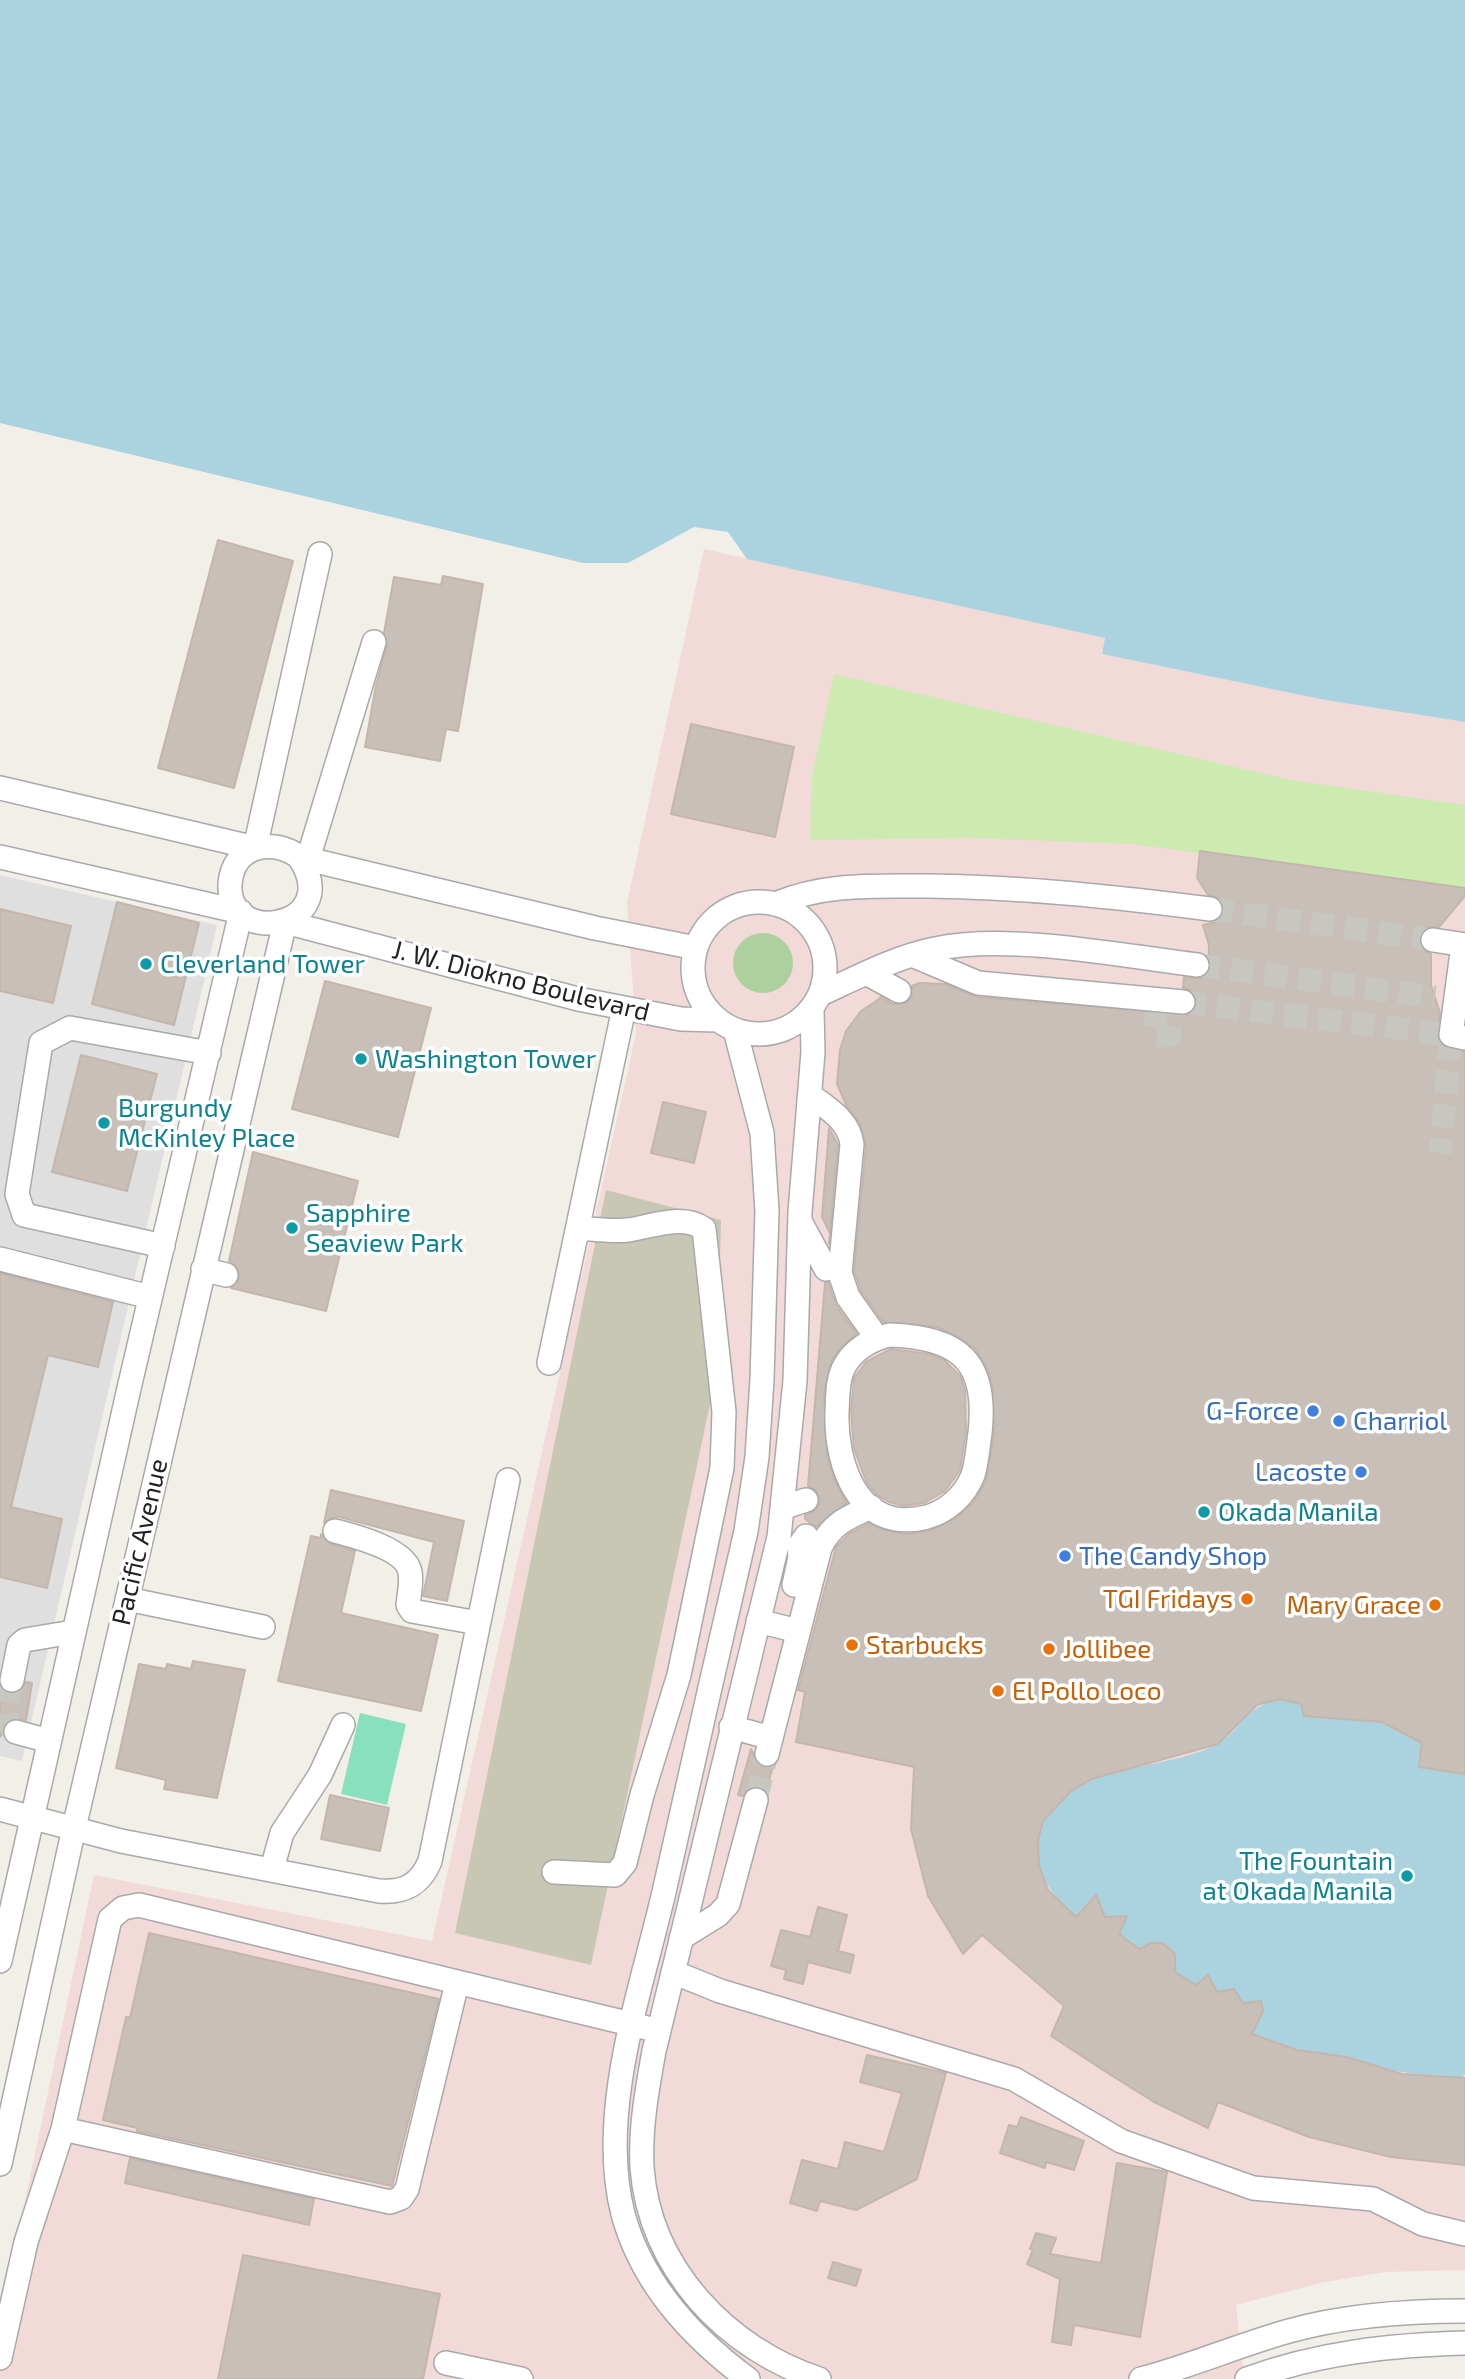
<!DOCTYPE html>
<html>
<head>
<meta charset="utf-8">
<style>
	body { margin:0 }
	canvas { display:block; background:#f2efe9 }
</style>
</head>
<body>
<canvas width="1465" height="2379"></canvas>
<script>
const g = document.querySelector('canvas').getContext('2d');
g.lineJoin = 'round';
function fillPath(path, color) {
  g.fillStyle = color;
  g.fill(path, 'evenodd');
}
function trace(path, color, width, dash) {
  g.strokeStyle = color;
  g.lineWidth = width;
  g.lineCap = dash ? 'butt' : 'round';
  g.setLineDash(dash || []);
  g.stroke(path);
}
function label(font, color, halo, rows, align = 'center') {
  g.font = font + ' "Exo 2",sans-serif';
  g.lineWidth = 7;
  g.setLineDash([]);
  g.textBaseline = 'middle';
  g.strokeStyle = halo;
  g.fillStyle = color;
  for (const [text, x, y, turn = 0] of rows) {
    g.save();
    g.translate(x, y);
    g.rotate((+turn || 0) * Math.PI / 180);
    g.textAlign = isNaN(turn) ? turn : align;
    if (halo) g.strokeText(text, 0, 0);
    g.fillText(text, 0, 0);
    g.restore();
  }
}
const residential = new Path2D(`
	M 0,875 L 217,925 L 22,1761 L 0,1756 Z`);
const commercial = new Path2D(`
	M 704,549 L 1105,638 L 1102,654 L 1325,700 L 1465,722 L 1465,2270 L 1386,2272 L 1320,2283 L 1236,2305 L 1244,2379 L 0,2379 L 0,2319 L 94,1875 L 432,1941 L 636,1034 L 627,903 Z`);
const construction = new Path2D(`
	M 606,1190 L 721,1220 L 717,1371 L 591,1965 L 455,1933 Z`);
const grass = new Path2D(`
	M 834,674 L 1291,780 L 1465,805 L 1465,888 L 1130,844 L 970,838 L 810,840 L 812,775 Z`);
const forest = new Path2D(`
	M733 963a30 30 0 1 1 60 0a30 30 0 1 1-60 0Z`);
const pitch = new Path2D(`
	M 360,1713 L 406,1724 L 387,1805 L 341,1794 Z`);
const water = new Path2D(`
	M 0,0 L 1465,0 L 1465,722 L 1325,700 L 1102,654 L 1105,638 L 747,559 L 728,532 L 694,527 L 628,563 L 583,563 L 0,423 Z
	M 1280,1699 L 1301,1704 L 1305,1716 L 1382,1722 L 1422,1743 L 1420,1767 L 1465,1774 L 1465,2074 L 1462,2078 C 1390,2074 1321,2059 1252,2034 L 1263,2011 L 1247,2008 L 1235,1991 L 1221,2000 L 1210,1979 L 1203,1979 L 1197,1987 L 1173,1971 L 1175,1954 L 1163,1943 L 1151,1943 L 1141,1951 L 1117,1933 L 1120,1917 L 1114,1916 L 1107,1924 L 1097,1915 L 1102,1907 L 1098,1900 L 1091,1901 L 1076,1917 C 1052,1894 1030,1871 1039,1835 C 1059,1760 1163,1774 1217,1744 C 1245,1728 1239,1710 1280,1699 Z`);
const building = new Path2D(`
	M 218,540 L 293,561 L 234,788 L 158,768 Z
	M 443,576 L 483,584 L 458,731 L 446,729 L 440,761 L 365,747 L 376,685 L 387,646 L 384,633 L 394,577 L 441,585 Z
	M 691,724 L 794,747 L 775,837 L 671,814 Z
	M 1200,851 L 1465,888 L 1465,896 L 1439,927 L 1427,927 L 1419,939 L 1424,950 L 1431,954 L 1431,985 L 1440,1013 L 1438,1041 L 1447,1048 L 1465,1052 L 1465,1774 L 1419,1767 L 1422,1743 L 1382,1722 L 1304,1716 L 1301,1704 L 1280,1699 L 1257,1705 L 1218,1744 L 1092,1779 L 1071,1791 L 1043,1821 L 1038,1840 L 1039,1866 L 1048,1890 L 1076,1917 L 1096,1895 L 1105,1917 L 1127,1916 L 1119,1934 L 1139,1949 L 1151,1943 L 1163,1943 L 1175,1954 L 1175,1972 L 1196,1985 L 1208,1975 L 1217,1992 L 1234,1989 L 1243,2003 L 1261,2001 L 1263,2011 L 1252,2034 L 1297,2050 L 1347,2057 L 1402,2074 L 1465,2078 L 1465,2165 L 1391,2157 L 1309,2137 L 1218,2102 L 1208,2128 L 1154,2102 L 1106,2072 L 1051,2036 L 1064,2006 L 982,1935 L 963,1954 L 928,1896 L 911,1829 L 914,1767 L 796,1742 L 805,1692 L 798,1690 L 836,1547 L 849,1534 L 869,1523 L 881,1529 L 905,1534 L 931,1530 L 956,1518 L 972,1504 L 986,1481 L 994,1434 L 992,1383 L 986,1366 L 975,1349 L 959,1337 L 937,1327 L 883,1322 L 861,1291 L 854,1271 L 866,1145 L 859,1122 L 847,1107 L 837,1084 L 840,1050 L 846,1031 L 861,1011 L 876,1001 L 881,997 L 893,1004 L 906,1003 L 912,997 L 912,986 L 919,983 L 945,984 L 977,997 L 1189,1014 L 1197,1003 L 1192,991 L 1183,988 L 1184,977 L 1202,978 L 1208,973 L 1209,945 L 1203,925 L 1216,922 L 1224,910 L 1219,898 L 1208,895 L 1197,878 Z
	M 117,902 L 199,923 L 174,1025 L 92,1004 Z
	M 0,909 L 71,926 L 53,1003 L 0,991 Z
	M 325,981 L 431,1008 L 398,1137 L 292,1109 Z
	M 81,1055 L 157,1074 L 127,1191 L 52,1172 Z
	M 663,1102 L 706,1112 L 694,1163 L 651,1153 Z
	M 829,1128 L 838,1145 L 829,1244 L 830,1233 L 822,1217 Z
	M 253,1152 L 358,1181 L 326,1311 L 231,1288 L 240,1278 L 236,1266 L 229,1261 Z
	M 0,1273 L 113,1302 L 98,1367 L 48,1355 L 11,1507 L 62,1519 L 47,1588 L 0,1577 Z
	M 828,1282 L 836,1305 L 857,1334 L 841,1347 L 831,1362 L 824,1394 L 827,1456 L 834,1479 L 847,1503 L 816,1527 L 805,1519 L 805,1515 L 816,1510 L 820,1502 L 816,1490 L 808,1486 L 825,1283 Z
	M 891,1349 L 930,1354 L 944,1360 L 961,1377 L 965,1391 L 966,1432 L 960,1470 L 945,1491 L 924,1503 L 904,1506 L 889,1502 L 877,1495 L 867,1483 L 854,1449 L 851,1411 L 854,1378 L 866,1362 Z
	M 331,1490 L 464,1521 L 447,1601 L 423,1596 L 434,1542 L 339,1517 L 331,1518 L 324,1523 Z
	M 321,1534 L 331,1544 L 355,1551 L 341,1613 L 438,1635 L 421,1711 L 278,1681 L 311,1536 L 321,1538 Z
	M 193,1661 L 245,1670 L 217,1798 L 164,1789 L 166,1780 L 116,1768 L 139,1664 L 166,1669 L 167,1664 L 191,1669 Z
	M 26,1682 L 32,1683 L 26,1720 L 13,1718 L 7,1722 L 0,1737 L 0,1687 L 9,1694 L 16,1693 Z
	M 751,1749 L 758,1764 L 764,1768 L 773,1766 L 766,1791 L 753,1786 L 743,1796 L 738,1795 Z
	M 330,1795 L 389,1808 L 380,1851 L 321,1839 Z
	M 818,1907 L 847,1915 L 838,1951 L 854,1955 L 850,1973 L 808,1962 L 803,1984 L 784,1979 L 786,1970 L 771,1966 L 781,1930 L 810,1937 Z
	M 149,1933 L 439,1999 L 392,2186 L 137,2131 L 137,2128 L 103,2120 L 126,2017 L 130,2018 Z
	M 867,2055 L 946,2073 L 917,2179 L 856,2210 L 820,2201 L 817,2211 L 790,2203 L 802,2160 L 838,2169 L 845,2142 L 884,2152 L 902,2093 L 860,2082 Z
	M 1021,2117 L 1084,2141 L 1074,2170 L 1046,2162 L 1045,2168 L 1000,2153 L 1009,2125 L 1017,2127 Z
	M 130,2158 L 314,2199 L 309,2225 L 125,2183 Z
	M 1117,2163 L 1167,2172 L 1140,2337 L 1074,2325 L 1071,2345 L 1052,2342 L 1060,2279 L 1027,2264 L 1033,2250 L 1030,2249 L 1036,2233 L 1056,2238 L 1050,2254 L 1101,2263 Z
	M 243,2255 L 440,2294 L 423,2379 L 218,2379 Z
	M 833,2262 L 861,2270 L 856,2286 L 828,2278 Z`);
const minorTunnel = new Path2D(`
	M 1210,909 L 1433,940
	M 1197,965 L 1435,997
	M 1183,1002 L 1451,1035 L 1440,1153
	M 1157,1004 L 1154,1035 L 1170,1036 L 1174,1005
	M 12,1680 C 9,1697 0,1722 16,1732
	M 756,1800 L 767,1754`);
const minor = new Path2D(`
	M 0,788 L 255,848 L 320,554
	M 0,857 L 241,912 L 130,1384 L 0,1961
	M 299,857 C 348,931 217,950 231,877 C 238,843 276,839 299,857 L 595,928 L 696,948
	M 308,859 L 374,642
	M693 968a66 66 0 1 1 132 0a66 66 0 1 1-132 0Z
	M 775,904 C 825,883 875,886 928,886 C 1023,887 1116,897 1210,909
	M 1433,940 L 1465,945
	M 1463,945 L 1451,1035 L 1465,1038
	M 912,955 L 978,983 L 1183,1002
	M 866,973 L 899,991
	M 821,994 C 858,977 895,957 935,949 C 1008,933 1122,956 1197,965
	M 812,1010 L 813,1052 L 800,1212 L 795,1381 L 779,1537 L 654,2051 C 647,2090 640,2128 642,2167 C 649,2268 727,2349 819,2379
	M 735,1030 L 762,1133 L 767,1211 L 762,1379 L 757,1457 L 746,1531 C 718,1651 691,1772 664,1892 C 641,1991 597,2113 623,2214 C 642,2284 691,2337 748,2379
	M 810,1095 C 827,1108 849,1120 852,1144 L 840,1273 L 848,1297 L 877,1338
	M 801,1223 L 826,1269
	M 163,1246 L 24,1215 L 17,1194 L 41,1043 L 70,1028 L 209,1053
	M 0,1259 L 150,1297
	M 203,1269 L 226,1275
	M 889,1335 C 959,1337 988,1361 980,1433 C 978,1447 977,1462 973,1475 C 965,1495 948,1511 927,1517 C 858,1535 835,1464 837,1411 C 838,1396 837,1382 843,1369 C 852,1350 870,1340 889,1335 Z
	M 549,1363 L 624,1008
	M 782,1508 L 806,1500
	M 335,1531 C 354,1536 406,1549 410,1572 C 412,1582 409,1595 408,1605 L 412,1611 L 478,1623
	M 794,1585 L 800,1557 L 799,1546 L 806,1536
	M 127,1599 L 263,1627
	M 758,1621 L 786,1628
	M 12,1680 L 19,1645 L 25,1640 L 73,1632
	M 731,1727 L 771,1738
	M 16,1732 L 49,1741
	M 767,1754 L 820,1548 C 831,1524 848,1517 871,1507
	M 0,1809 L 121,1841 L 379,1891 C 404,1893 420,1885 430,1861 L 508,1480
	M 272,1869 L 282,1833 L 320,1775 L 343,1725
	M 554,1872 L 615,1875 L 625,1863 L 642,1795 L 679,1675 L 722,1468 L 724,1412 L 704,1229 C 683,1213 651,1227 628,1230 C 612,1232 594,1229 578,1228
	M 681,1938 L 718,1915 L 728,1904 L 756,1800
	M 673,1972 L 720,1991 L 1014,2079 L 1121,2141 L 1253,2188 L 1373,2199 L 1423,2224 L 1465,2234
	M 63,2129 L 390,2202 L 401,2198 L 407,2189 L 457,1983
	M 0,2164 L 74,1828 L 285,922 L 578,999 L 681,1019 L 718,1020
	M 0,2358 L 26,2242 L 63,2129 L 110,1919 L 123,1908 L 139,1905 L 647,2028
	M 446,2363 L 521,2379
	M 1141,2379 C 1191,2366 1239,2345 1289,2331 C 1346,2315 1406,2311 1465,2311
	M 1247,2379 C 1317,2353 1390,2345 1465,2343`);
const markers = [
	[146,964,7,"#0f9aa8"],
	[361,1059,7,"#0f9aa8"],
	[104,1123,7,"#0f9aa8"],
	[292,1228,7,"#0f9aa8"],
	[1313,1411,7,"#3f7fe0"],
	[1339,1421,7,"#3f7fe0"],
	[1361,1472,7,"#3f7fe0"],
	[1204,1512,7,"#0f9aa8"],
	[1065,1556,7,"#3f7fe0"],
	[1247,1599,7,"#e8710a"],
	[1435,1605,7,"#e8710a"],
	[852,1645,7,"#e8710a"],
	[1049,1649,7,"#e8710a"],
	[998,1691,7,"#e8710a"],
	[1407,1876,7,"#0f9aa8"]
];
const cultureNames = [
	["Cleverland Tower",160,964],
	["Washington Tower",375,1059],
	["Burgundy",118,1108],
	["McKinley Place",118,1138],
	["Sapphire",306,1213],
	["Seaview Park",306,1243],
	["Okada Manila",1218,1512],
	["The Fountain",1393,1861,"right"],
	["at Okada Manila",1393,1891,"right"]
];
const streetNames = [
	["J. W. Diokno Boulevard",521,981,14],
	["Pacific Avenue",140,1542,-77]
];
const shopNames = [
	["G-Force",1299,1411],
	["Charriol",1353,1421,"left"],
	["Lacoste",1347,1472],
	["The Candy Shop",1079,1556,"left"]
];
const foodNames = [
	["TGI Fridays",1233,1599,"right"],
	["Mary Grace",1421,1605,"right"],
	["Starbucks",866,1645],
	["Jollibee",1063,1649],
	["El Pollo Loco",1012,1691]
];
fillPath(residential, '#e0dfdf');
fillPath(commercial, '#f2dad9');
fillPath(construction, '#c7c7b4');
fillPath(grass, '#cdebb0');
fillPath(forest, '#add19e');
fillPath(pitch, '#88e0be');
fillPath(water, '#aad3df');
fillPath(building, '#c7bfb8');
trace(building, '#c4b6ab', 2);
trace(minorTunnel, '#c8c6c1', 23, [23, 11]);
trace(minor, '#a9a9a9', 26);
trace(minor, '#fff', 23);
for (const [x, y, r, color] of markers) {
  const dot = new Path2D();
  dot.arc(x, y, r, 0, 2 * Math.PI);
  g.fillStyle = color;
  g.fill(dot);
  trace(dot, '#fff', 2.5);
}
label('26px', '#0d838f', '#fff', cultureNames, 'left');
label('26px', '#222', '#fff', streetNames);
label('26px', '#366cbe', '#fff', shopNames, 'right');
label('26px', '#c56008', '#fff', foodNames, 'left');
</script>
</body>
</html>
